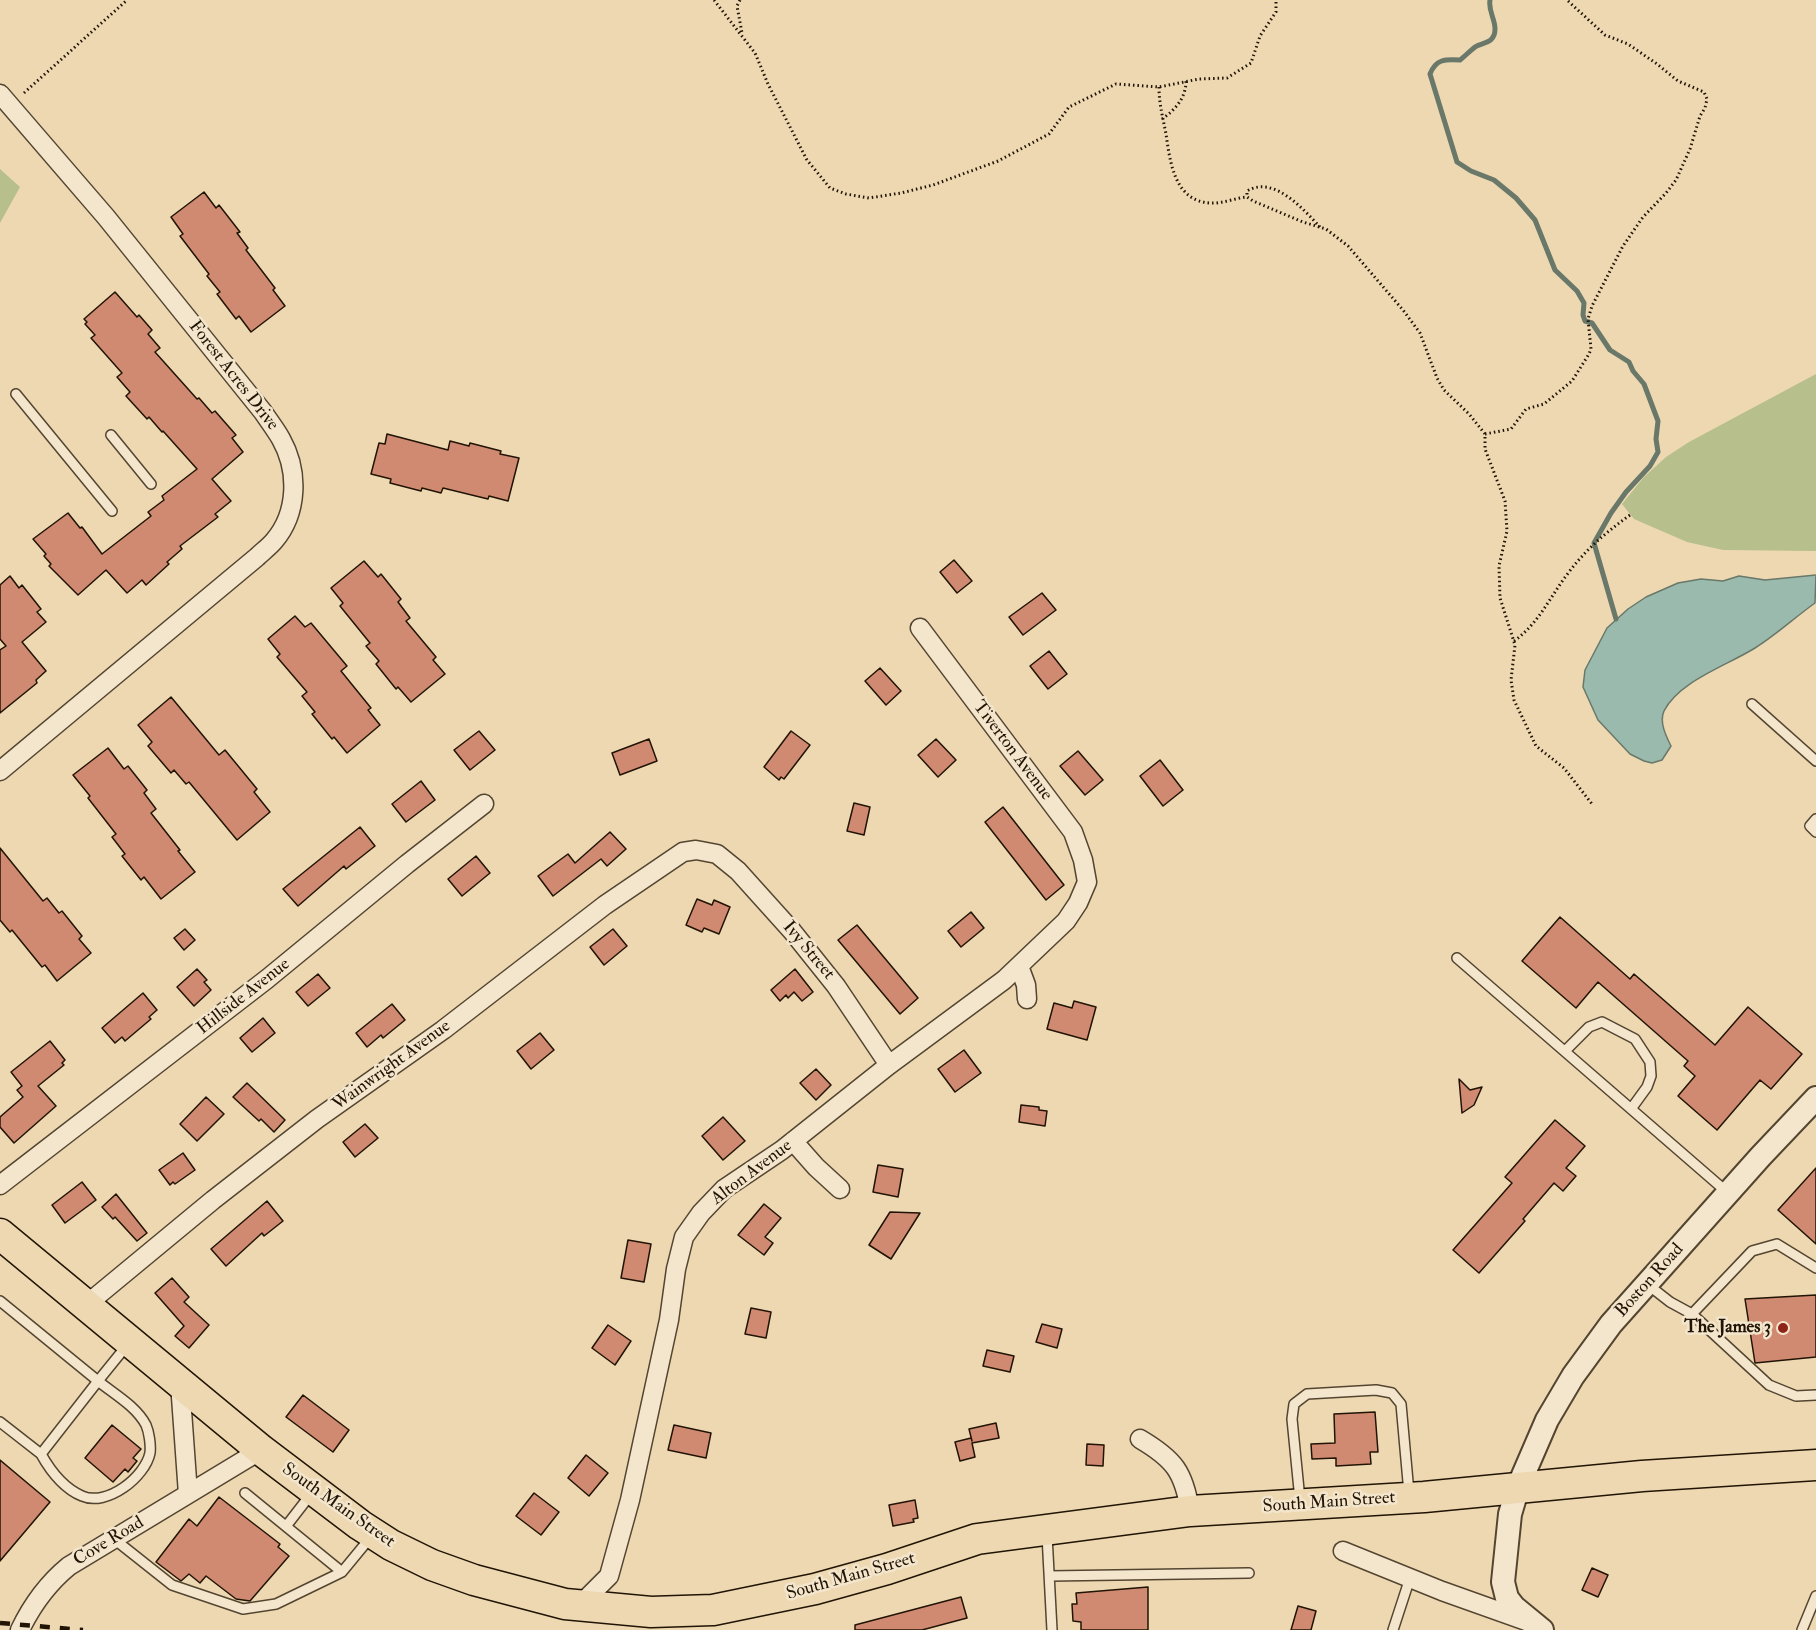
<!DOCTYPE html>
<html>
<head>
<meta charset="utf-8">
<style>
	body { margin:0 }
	canvas { display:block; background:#edd8b2 }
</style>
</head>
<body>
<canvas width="1816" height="1630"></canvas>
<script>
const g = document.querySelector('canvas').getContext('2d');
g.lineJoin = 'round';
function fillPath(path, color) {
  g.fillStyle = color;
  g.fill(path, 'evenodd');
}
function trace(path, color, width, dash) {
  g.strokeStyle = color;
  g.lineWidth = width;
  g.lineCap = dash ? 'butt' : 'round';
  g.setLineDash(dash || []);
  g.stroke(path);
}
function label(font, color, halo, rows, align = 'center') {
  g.font = font + ' "IM FELL Double Pica",serif';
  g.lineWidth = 5;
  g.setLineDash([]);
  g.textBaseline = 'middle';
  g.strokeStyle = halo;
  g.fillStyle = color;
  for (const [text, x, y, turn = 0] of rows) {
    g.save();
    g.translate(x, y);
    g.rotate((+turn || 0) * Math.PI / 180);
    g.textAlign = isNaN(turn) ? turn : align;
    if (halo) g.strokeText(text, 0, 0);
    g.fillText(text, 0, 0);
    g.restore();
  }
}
const green = new Path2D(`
	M 0,169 L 20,187 L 0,223 Z
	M 1816,374 L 1816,551 L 1723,550 L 1687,542 L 1634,519 L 1622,504 L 1644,477 L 1666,457 L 1689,442 Z`);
const water = new Path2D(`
	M 1816,575 L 1815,603 C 1794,618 1776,635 1755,648 C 1728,665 1679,681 1664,711 C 1659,722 1666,736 1671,746 L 1662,760 L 1652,763 L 1644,761 L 1630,754 L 1598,720 L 1583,687 L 1585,670 L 1607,628 L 1628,609 L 1646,597 L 1678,583 L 1701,579 L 1723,581 L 1739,576 L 1765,580 Z`);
const stream = new Path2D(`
	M 1490,0 C 1488,11 1495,18 1495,29 C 1495,44 1482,42 1475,47 C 1470,51 1465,56 1460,60 C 1445,59 1436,59 1430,74 L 1457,162 L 1471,171 L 1494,180 L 1516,198 L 1535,220 L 1555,270 L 1577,291 L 1584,303 L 1583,315 L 1585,321 L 1592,323 L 1610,350 L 1629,362 L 1633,371 L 1644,384 L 1658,421 L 1656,439 L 1658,452 L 1650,466 L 1626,492 L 1611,513 L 1594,543 L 1616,619`);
const building = new Path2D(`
	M 204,192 L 216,208 L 219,205 L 240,232 L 237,233 L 248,248 L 246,250 L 275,288 L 273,290 L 285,306 L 251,332 L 239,316 L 236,319 L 217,294 L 220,292 L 207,276 L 209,274 L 180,236 L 183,234 L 171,217 Z
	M 115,292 L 137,317 L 139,315 L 152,330 L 148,334 L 160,348 L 155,352 L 197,399 L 199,398 L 212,413 L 215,411 L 236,435 L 232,438 L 243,452 L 212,479 L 231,501 L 215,514 L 218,517 L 180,546 L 182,549 L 167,562 L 169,564 L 146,585 L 142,580 L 127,593 L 106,570 L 78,595 L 49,566 L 51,564 L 44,556 L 46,554 L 33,539 L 68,513 L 80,528 L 82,527 L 102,554 L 151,516 L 148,512 L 164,500 L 162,496 L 197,469 L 163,431 L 162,432 L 149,417 L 147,419 L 126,396 L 130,392 L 117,377 L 122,373 L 91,338 L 95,335 L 85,324 L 87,322 L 84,319 Z
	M 387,434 L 448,450 L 450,441 L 469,446 L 470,443 L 501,451 L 500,454 L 519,458 L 508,501 L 489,496 L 488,499 L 443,488 L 441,493 L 422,488 L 421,491 L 390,483 L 391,479 L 371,474 L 379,443 L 385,444 Z
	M 954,560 L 972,581 L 957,593 L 940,572 Z
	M 364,561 L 378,577 L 381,574 L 401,599 L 398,602 L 410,618 L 406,621 L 436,657 L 433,660 L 445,674 L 411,702 L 398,687 L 396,689 L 376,664 L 379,661 L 366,646 L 370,643 L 340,606 L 343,603 L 331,588 Z
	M 10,576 L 19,588 L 22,585 L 41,609 L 37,612 L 46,622 L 22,642 L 46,671 L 36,680 L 37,683 L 0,713 L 0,650 L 6,646 L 0,639 L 0,585 Z
	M 1042,593 L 1056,610 L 1023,635 L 1009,617 Z
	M 295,616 L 305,627 L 311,623 L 347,666 L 341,671 L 371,708 L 368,710 L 380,725 L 347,753 L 334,737 L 332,739 L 312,714 L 315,712 L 302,696 L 307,692 L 277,657 L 280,654 L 268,639 Z
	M 1049,651 L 1067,674 L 1048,689 L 1030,666 Z
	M 880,668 L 901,691 L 886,705 L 865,681 Z
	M 171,697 L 219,755 L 225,750 L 257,789 L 254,792 L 270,812 L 237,840 L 189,782 L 186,784 L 174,770 L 171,773 L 148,746 L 152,742 L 138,725 Z
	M 479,731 L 495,750 L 470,770 L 454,750 Z
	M 791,731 L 810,745 L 784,779 L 781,777 L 779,780 L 764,767 Z
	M 649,739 L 657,761 L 620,775 L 612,753 Z
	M 936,739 L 956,760 L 938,777 L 918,755 Z
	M 108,748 L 124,769 L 128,766 L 147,790 L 144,793 L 156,809 L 151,813 L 180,850 L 178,851 L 195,872 L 161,899 L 144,877 L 141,880 L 122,856 L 125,854 L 112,837 L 116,834 L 88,798 L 90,796 L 73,775 Z
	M 1078,751 L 1103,780 L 1085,795 L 1060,766 Z
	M 1160,760 L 1183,790 L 1163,806 L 1140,776 Z
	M 421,781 L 435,800 L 406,822 L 392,804 Z
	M 854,803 L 870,807 L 864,835 L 847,831 Z
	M 1003,807 L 1064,885 L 1046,900 L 985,822 Z
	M 360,827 L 375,846 L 346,869 L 344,866 L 298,906 L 283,889 Z
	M 610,832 L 626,849 L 607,866 L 601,859 L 553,896 L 538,876 L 568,854 L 575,863 Z
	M 0,848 L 43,901 L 47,898 L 59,913 L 62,911 L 82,936 L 79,939 L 91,953 L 57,981 L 45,965 L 42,967 L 12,930 L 10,932 L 0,920 Z
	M 476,856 L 490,873 L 462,896 L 448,879 Z
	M 697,899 L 712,905 L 714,900 L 730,907 L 719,934 L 704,928 L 702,932 L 686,925 Z
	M 971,912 L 984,928 L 961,947 L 948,931 Z
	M 1560,917 L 1630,979 L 1634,974 L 1715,1045 L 1748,1007 L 1802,1054 L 1771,1089 L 1760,1080 L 1717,1130 L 1678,1096 L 1695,1076 L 1684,1066 L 1688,1061 L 1598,982 L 1576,1008 L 1522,961 Z
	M 857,925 L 918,998 L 900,1014 L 838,940 Z
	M 185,929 L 195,940 L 184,950 L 174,938 Z
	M 613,929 L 627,946 L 604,965 L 590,947 Z
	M 197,969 L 207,980 L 204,982 L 211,990 L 194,1006 L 177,987 Z
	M 795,969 L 813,992 L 802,1001 L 794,992 L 788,998 L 786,995 L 780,1001 L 771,990 Z
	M 318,974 L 330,988 L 308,1006 L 296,992 Z
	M 143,993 L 157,1010 L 149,1017 L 151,1019 L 125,1041 L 122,1037 L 115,1043 L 102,1028 Z
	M 1074,1001 L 1096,1007 L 1087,1040 L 1047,1029 L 1054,1003 L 1072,1008 Z
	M 392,1004 L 405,1020 L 383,1038 L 381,1035 L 367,1047 L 356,1033 Z
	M 263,1018 L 275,1033 L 252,1052 L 240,1038 Z
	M 540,1033 L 554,1050 L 531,1069 L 517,1051 Z
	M 50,1041 L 65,1060 L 62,1063 L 64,1065 L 38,1086 L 56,1106 L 14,1143 L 0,1127 L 0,1117 L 23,1097 L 17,1090 L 22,1086 L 11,1072 Z
	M 964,1050 L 981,1073 L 955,1092 L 938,1069 Z
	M 816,1069 L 831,1085 L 816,1100 L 800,1083 Z
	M 1459,1079 L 1470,1090 L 1482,1087 L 1474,1105 L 1462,1113 Z
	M 247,1083 L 285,1120 L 274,1132 L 261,1119 L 259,1121 L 233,1097 Z
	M 206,1097 L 224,1114 L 197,1141 L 180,1124 Z
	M 1021,1105 L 1039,1107 L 1039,1110 L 1047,1111 L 1045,1126 L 1019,1122 Z
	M 723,1117 L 745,1141 L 723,1160 L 702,1136 Z
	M 1555,1120 L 1585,1146 L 1566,1168 L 1576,1176 L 1563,1191 L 1554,1183 L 1523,1219 L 1525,1221 L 1479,1273 L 1453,1250 L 1512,1183 L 1505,1177 Z
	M 365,1124 L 378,1138 L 355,1157 L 343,1142 Z
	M 183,1153 L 195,1170 L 175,1184 L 173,1182 L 170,1185 L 159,1170 Z
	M 878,1165 L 903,1169 L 898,1197 L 873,1192 Z
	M 1816,1168 L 1816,1244 L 1778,1210 Z
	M 82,1182 L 96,1200 L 65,1223 L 52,1205 Z
	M 116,1194 L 147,1233 L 137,1241 L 115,1217 L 113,1219 L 102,1207 Z
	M 267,1201 L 283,1221 L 264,1236 L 262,1233 L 226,1266 L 211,1249 Z
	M 764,1204 L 781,1218 L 765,1237 L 773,1243 L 764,1255 L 738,1235 Z
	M 890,1212 L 920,1213 L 891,1259 L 869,1245 Z
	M 628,1240 L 651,1244 L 644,1282 L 621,1278 Z
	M 172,1278 L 189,1297 L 184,1302 L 209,1325 L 189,1348 L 175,1336 L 184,1326 L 155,1293 Z
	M 1816,1295 L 1816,1357 L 1755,1363 L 1745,1299 Z
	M 751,1308 L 771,1312 L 766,1338 L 745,1334 Z
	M 1042,1324 L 1062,1329 L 1057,1348 L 1036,1342 Z
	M 608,1325 L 631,1341 L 615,1365 L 592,1348 Z
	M 987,1350 L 1014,1356 L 1010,1372 L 983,1366 Z
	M 303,1395 L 349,1430 L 333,1452 L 286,1417 Z
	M 1375,1412 L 1378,1452 L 1370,1452 L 1371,1464 L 1336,1466 L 1336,1458 L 1312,1459 L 1311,1444 L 1335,1443 L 1334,1414 Z
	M 996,1423 L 999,1438 L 972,1443 L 975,1457 L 960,1461 L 955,1442 L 971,1438 L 972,1441 L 969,1429 Z
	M 112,1425 L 141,1449 L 133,1458 L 137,1461 L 128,1472 L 125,1469 L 113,1482 L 85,1458 Z
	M 674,1425 L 711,1433 L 706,1458 L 668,1450 Z
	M 1087,1444 L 1104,1445 L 1103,1466 L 1086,1465 Z
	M 586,1455 L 608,1473 L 589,1496 L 568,1478 Z
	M 0,1460 L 50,1502 L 0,1561 Z
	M 534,1493 L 559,1512 L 541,1535 L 516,1516 Z
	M 219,1497 L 280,1544 L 278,1547 L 289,1556 L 250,1601 L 236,1599 L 206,1576 L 200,1583 L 189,1574 L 181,1581 L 156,1562 L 189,1519 L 197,1526 Z
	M 915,1500 L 918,1518 L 913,1519 L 914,1522 L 893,1526 L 889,1505 Z
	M 1592,1568 L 1608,1575 L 1598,1597 L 1582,1590 Z
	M 1148,1587 L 1148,1630 L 1081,1630 L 1081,1622 L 1073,1621 L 1072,1604 L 1077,1604 L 1076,1593 Z
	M 961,1597 L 967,1618 L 922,1630 L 855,1630 L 855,1625 Z
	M 1298,1606 L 1316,1611 L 1311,1630 L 1291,1630 Z`);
const path = new Path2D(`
	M 714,0 L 755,53 L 768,84 L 807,160 L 830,188 L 846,194 L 869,198 L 901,193 L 933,185 L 998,161 L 1049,134 L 1069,107 L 1116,84 L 1159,87 L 1199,79 L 1227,78 L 1251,63 L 1260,36 L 1276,12 L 1276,0
	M 740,0 L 737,6 L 742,33
	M 1159,87 C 1159,104 1163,118 1166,134 C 1170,161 1174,201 1210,203 C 1222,204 1235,198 1247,197
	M 24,93 L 127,0
	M 1162,119 C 1175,110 1186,98 1186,81
	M 1320,227 C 1303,209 1274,175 1247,191 L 1247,197 L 1253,201 L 1303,222 L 1326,229 L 1348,246 L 1403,310 L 1420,333 L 1437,378 L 1444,390 L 1469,414 L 1485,434 L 1485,449 L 1505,501 L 1507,531 L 1499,566 L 1500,598 L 1515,645 L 1511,680 L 1514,700 L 1536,746 L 1564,768 L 1592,804
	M 1485,434 L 1511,429 L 1526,409 L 1544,404 L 1572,381 L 1589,354 L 1591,349 L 1588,319 L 1592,306 L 1623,246 L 1643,217 L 1666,193 L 1676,180 L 1690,149 L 1700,116 L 1705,108 L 1707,99 L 1704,92 L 1678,81 L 1657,64 L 1628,44 L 1605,35 L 1567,0
	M 1514,641 C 1538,624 1549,599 1566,576 C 1584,551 1605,533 1630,515`);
const service = new Path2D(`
	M 16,394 L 112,511
	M 111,435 L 151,484
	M 1752,704 L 1816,761
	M 1816,819 L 1810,826 L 1816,832
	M 1457,958 L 1728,1193
	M 1565,1051 L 1589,1027 L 1602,1022 L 1635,1039 L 1650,1062 L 1651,1076 L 1647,1087 L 1631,1109
	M 1816,1268 L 1777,1244 L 1752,1251 L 1692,1314 L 1769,1385 L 1796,1396 L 1816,1395
	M 1647,1284 L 1670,1302 L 1692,1314
	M 0,1301 L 98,1381 L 128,1344
	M 0,1422 L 41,1454 L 98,1381 C 114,1394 136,1406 146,1425 C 149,1432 151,1445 150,1453 C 145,1477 107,1507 82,1496 C 63,1488 51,1472 41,1454
	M 245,1493 L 342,1572
	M 1300,1500 L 1292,1419 L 1294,1404 L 1307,1394 L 1376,1390 L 1392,1393 L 1401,1404 L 1409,1493
	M 287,1525 L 311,1494
	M 1047,1535 L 1052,1630
	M 114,1539 L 172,1585 L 243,1609 L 276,1604 L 342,1572 L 370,1538
	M 1050,1576 L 1249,1573
	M 1393,1630 L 1410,1578
	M 1802,1630 L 1816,1596`);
const minor = new Path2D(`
	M 0,94 L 106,217 L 263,412 C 269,421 276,430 281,439 C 299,471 298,513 274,541 C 269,547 262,552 257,557 L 0,771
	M 1019,966 L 1026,985 L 1027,999
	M 793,1141 L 816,1167 L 840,1189
	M 0,1185 L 267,979 L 407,864 L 484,804
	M 86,1305 L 213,1200 L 317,1119 L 443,1030 L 605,905 L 683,852 L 696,850 L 717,854 L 738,871 L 792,931 L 836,986 L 889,1065
	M 180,1383 L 188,1494
	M 1140,1439 C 1174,1459 1184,1472 1190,1511
	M 1343,1551 L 1442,1591 L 1529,1622
	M 580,1605 L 609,1576 L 630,1500 L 669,1320 L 676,1269 L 684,1237 L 701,1213 L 724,1189 L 782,1150 L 889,1065 L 1004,980 L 1066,921 L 1078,903 L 1087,882 L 1083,860 L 1073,832 L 920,628
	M 20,1630 C 32,1605 47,1584 69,1566 L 261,1450`);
const tertiary = new Path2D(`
	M 1542,1630 L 1514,1607 L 1507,1598 L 1503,1582 L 1510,1514 L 1518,1487 L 1547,1420 L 1573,1376 L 1611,1324 L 1761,1156 L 1816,1098`);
const primary = new Path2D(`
	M 0,1234 L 261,1450 L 360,1525 L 391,1545 L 432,1565 L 474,1580 L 565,1604 L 651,1612 L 713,1610 L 815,1589 L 887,1569 L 977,1539 L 1190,1511 L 1424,1497 L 1642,1476 L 1816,1465`);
const rail = new Path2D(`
	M 0,1623 L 83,1630`);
const markers = [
	[1783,1328,6,"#8f2418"]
];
const streetNames = [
	["Forest Acres Drive",233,376,52],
	["Tiverton Avenue",1012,751,53],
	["Ivy Street",808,951,50],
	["Hillside Avenue",244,997,-38],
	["Wainwright Avenue",392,1066,-36],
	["Alton Avenue",752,1173,-37],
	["Boston Road",1650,1281,-48],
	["South Main Street",1329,1503,-4],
	["South Main Street",338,1506,35],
	["Cove Road",109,1542,-31],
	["South Main Street",851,1577,-16]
];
const poiNames = [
	["The James 3",1771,1328]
];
fillPath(green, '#b7bf8d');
fillPath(water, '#99baad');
trace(water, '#697869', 1.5);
trace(stream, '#697869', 5);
fillPath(building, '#d18a72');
trace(building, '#211404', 1.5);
trace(service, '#544530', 12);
trace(minor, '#544530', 21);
trace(tertiary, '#544530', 26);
trace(primary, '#211404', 33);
trace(path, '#211404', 3, [1.5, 3]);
trace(service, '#f3e6cd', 9);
trace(minor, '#f3e6cd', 18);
trace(tertiary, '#f3e6cd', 22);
trace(primary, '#edd8b2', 30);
trace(rail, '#211404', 4.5, [10, 10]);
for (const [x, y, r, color] of markers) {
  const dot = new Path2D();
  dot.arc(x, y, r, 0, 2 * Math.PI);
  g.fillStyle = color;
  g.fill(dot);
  trace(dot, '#f3e6cd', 2);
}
label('18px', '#211404', '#f3e6cd', streetNames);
label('bold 18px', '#211404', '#f3e6cd', poiNames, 'right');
</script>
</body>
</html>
